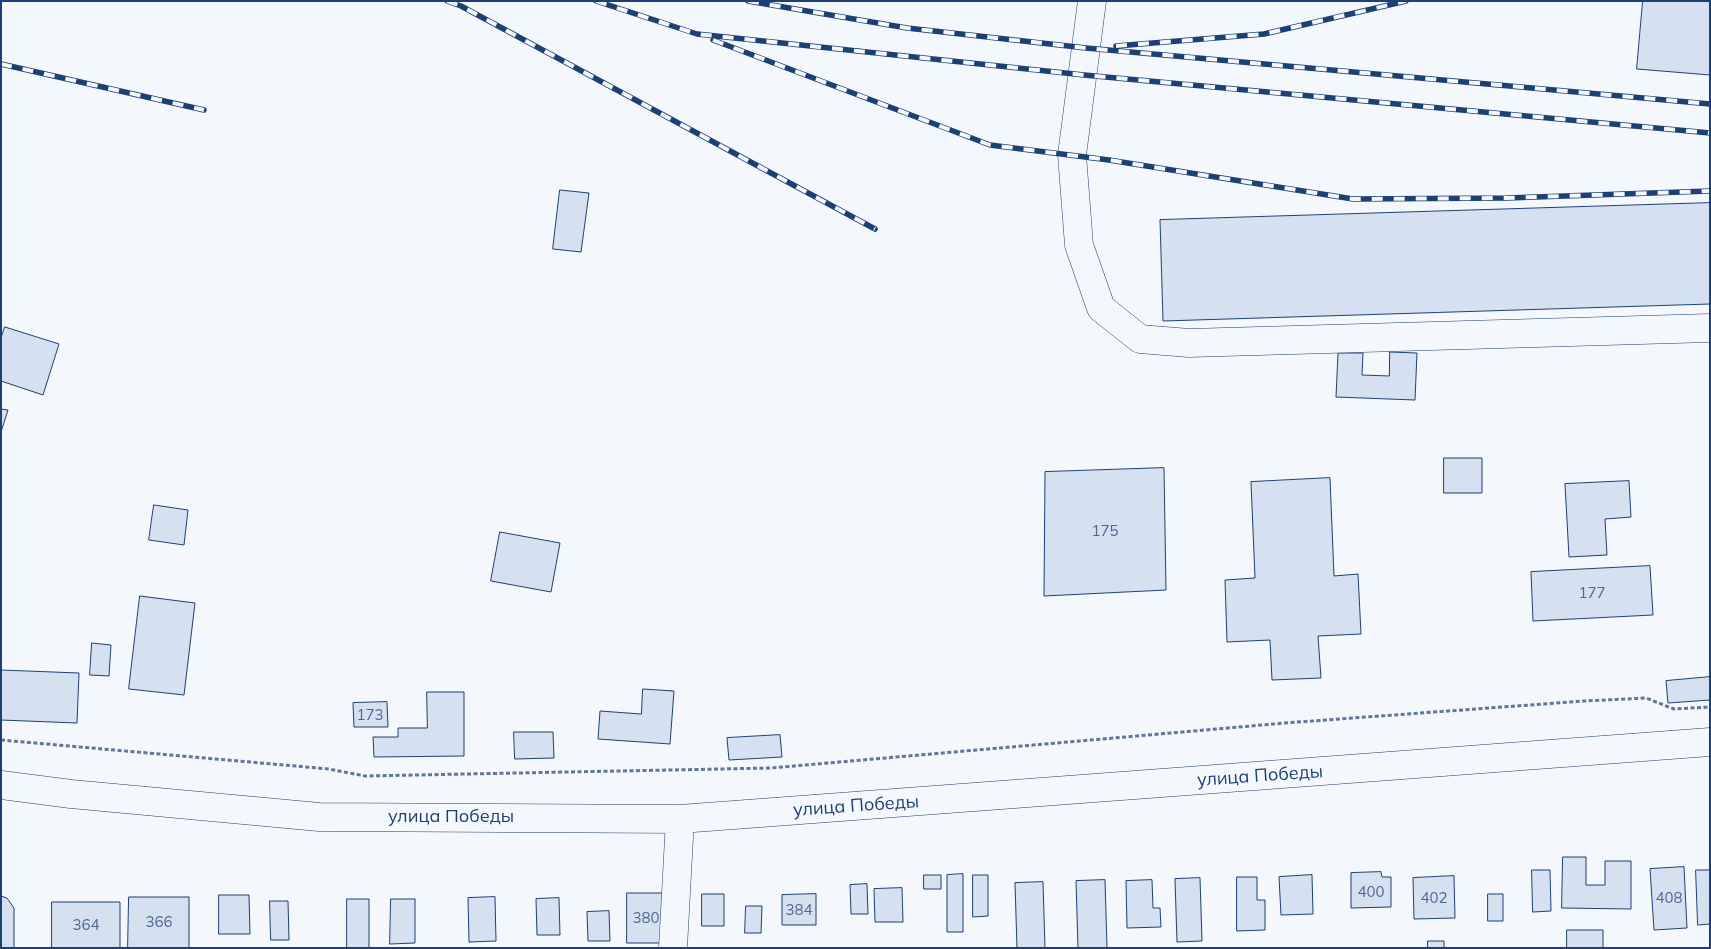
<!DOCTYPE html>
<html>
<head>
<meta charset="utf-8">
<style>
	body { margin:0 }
	#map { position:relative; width:1711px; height:949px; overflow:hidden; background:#f4f7fb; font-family:Mulish,sans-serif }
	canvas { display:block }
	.frame { position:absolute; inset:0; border:2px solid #1d3f73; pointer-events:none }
</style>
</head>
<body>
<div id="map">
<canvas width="1711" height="949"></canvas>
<div class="frame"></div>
</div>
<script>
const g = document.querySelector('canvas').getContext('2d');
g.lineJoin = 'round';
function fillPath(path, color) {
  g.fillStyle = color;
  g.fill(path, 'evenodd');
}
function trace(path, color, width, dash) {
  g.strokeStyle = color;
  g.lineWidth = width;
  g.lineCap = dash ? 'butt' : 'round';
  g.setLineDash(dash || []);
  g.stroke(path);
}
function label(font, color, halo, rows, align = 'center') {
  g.font = font + ' Mulish,sans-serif';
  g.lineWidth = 4;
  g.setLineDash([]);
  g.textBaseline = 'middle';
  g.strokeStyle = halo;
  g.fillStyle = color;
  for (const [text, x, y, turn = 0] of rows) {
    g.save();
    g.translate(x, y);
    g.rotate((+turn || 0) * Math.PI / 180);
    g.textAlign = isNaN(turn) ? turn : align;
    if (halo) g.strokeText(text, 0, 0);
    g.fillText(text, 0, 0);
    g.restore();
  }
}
const building = new Path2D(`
	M 1643,1 L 1710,1 L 1710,75 L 1637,69 Z
	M 560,190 L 589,193 L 581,252 L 553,249 Z
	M 1710,203 L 1710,304 L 1163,321 L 1160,220 Z
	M 5,327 L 59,344 L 43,395 L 1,381 L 1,338 Z
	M 1390,352 L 1417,353 L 1415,400 L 1336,397 L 1338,353 L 1363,353 L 1362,375 L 1389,376 Z
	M 1,409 L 8,410 L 1,432 Z
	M 1444,458 L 1482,458 L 1482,493 L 1444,493 Z
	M 1164,468 L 1166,590 L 1044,596 L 1045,472 Z
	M 1330,478 L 1334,576 L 1358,574 L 1361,634 L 1318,636 L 1321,678 L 1272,680 L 1270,640 L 1227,642 L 1225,580 L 1255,578 L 1251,482 Z
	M 1629,481 L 1631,517 L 1605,519 L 1607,555 L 1569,557 L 1565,484 Z
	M 154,505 L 188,510 L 184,545 L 149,540 Z
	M 500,532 L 560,543 L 551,592 L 491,581 Z
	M 1650,566 L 1653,615 L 1533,621 L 1531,572 Z
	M 140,596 L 195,603 L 184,695 L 129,689 Z
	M 92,643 L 111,645 L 109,676 L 90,675 Z
	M 1,670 L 79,673 L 77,723 L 1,720 Z
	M 1710,677 L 1710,700 L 1668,703 L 1666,681 Z
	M 643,689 L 674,691 L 670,744 L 598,739 L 600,711 L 641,714 Z
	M 427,692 L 464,692 L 464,756 L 374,757 L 373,737 L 398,737 L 398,728 L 427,728 Z
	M 387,702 L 388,727 L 354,727 L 353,703 Z
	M 514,732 L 553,732 L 554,758 L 515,759 Z
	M 780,735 L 782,757 L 729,760 L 727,738 Z
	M 1563,857 L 1586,857 L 1586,885 L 1605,885 L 1605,861 L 1631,861 L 1631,909 L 1562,908 Z
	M 1684,867 L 1687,928 L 1654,930 L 1650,869 Z
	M 1532,870 L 1550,870 L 1551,911 L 1533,912 Z
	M 1696,870 L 1710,870 L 1710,924 L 1698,925 Z
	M 1381,872 L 1382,877 L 1391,877 L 1391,907 L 1351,908 L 1351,873 Z
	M 963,874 L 963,932 L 947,932 L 947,875 Z
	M 924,875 L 941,875 L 941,889 L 924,889 Z
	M 973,875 L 988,875 L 988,916 L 973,917 Z
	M 1312,875 L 1313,914 L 1281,915 L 1279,877 Z
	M 1454,876 L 1455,918 L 1414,919 L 1413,878 Z
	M 1237,877 L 1257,877 L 1257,900 L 1265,900 L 1265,930 L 1237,931 Z
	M 1200,878 L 1202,941 L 1177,942 L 1175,879 Z
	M 1105,880 L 1107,948 L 1078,948 L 1076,881 Z
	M 1152,880 L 1153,908 L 1160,908 L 1161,927 L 1127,928 L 1126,881 Z
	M 1043,882 L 1045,948 L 1017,948 L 1015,883 Z
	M 867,884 L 868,914 L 851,914 L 850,885 Z
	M 902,888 L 903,922 L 875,922 L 874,889 Z
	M 627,893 L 664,893 L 664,943 L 627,943 Z
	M 702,894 L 724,894 L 724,926 L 702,926 Z
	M 816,894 L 816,925 L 782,925 L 782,895 Z
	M 1488,894 L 1503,894 L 1503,921 L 1488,921 Z
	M 219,895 L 249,895 L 250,934 L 219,934 Z
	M 1,896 L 7,898 L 14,908 L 14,948 L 1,948 Z
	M 129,897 L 189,897 L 189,948 L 128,948 Z
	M 495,897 L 496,941 L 469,942 L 468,898 Z
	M 559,898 L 560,935 L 537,935 L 536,899 Z
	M 347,899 L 369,899 L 369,948 L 347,948 Z
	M 391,899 L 415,899 L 415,943 L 390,944 Z
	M 270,901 L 288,901 L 289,940 L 271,940 Z
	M 52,902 L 120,902 L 120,948 L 52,948 Z
	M 746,906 L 762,906 L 761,933 L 745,933 Z
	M 609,911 L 610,941 L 588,941 L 587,912 Z
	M 1567,930 L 1603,930 L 1603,948 L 1567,948 Z
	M 1428,941 L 1444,941 L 1444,948 L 1428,948 Z`);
const path = new Path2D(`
	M 1,740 L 329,769 L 365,776 L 771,768 L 1285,723 L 1584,701 L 1646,698 L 1674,709 L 1710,707`);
const minor = new Path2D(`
	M 1092,1 L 1072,155 L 1079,245 L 1101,308 L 1140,339 L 1189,343 L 1710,328
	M 1,785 L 71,794 L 319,817 L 680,819 L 1710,742
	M 673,948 L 680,819`);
const rail = new Path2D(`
	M 447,1 L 461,6 L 875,229
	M 596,1 L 697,34 L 1084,75 L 1710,133
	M 748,1 L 907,28 L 1086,48 L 1710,104
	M 713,40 L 990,145 L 1109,160 L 1353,199 L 1507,198 L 1710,191
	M 1116,46 L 1264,34 L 1406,1
	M 1,64 L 204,110`);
const numberNames = [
	["175",1105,531],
	["177",1592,593],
	["173",370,715],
	["400",1371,892],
	["402",1434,898],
	["408",1669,898],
	["384",799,910],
	["380",646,918],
	["366",159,922],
	["364",86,925]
];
const streetNames = [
	["улица Победы",1260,776,-4],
	["улица Победы",856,806,-4],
	["улица Победы",451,817]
];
fillPath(building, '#d5e0f0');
trace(building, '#1d3f73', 1);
trace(minor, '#1d3f73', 29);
trace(path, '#5e769c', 3, [4, 2.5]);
trace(minor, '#f4f7fb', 28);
trace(rail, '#1d3f73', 5.5);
trace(rail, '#f4f7fb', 4, [11]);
label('15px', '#4b6792', null, numberNames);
label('18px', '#1d3f73', '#f4f7fb', streetNames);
</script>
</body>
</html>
